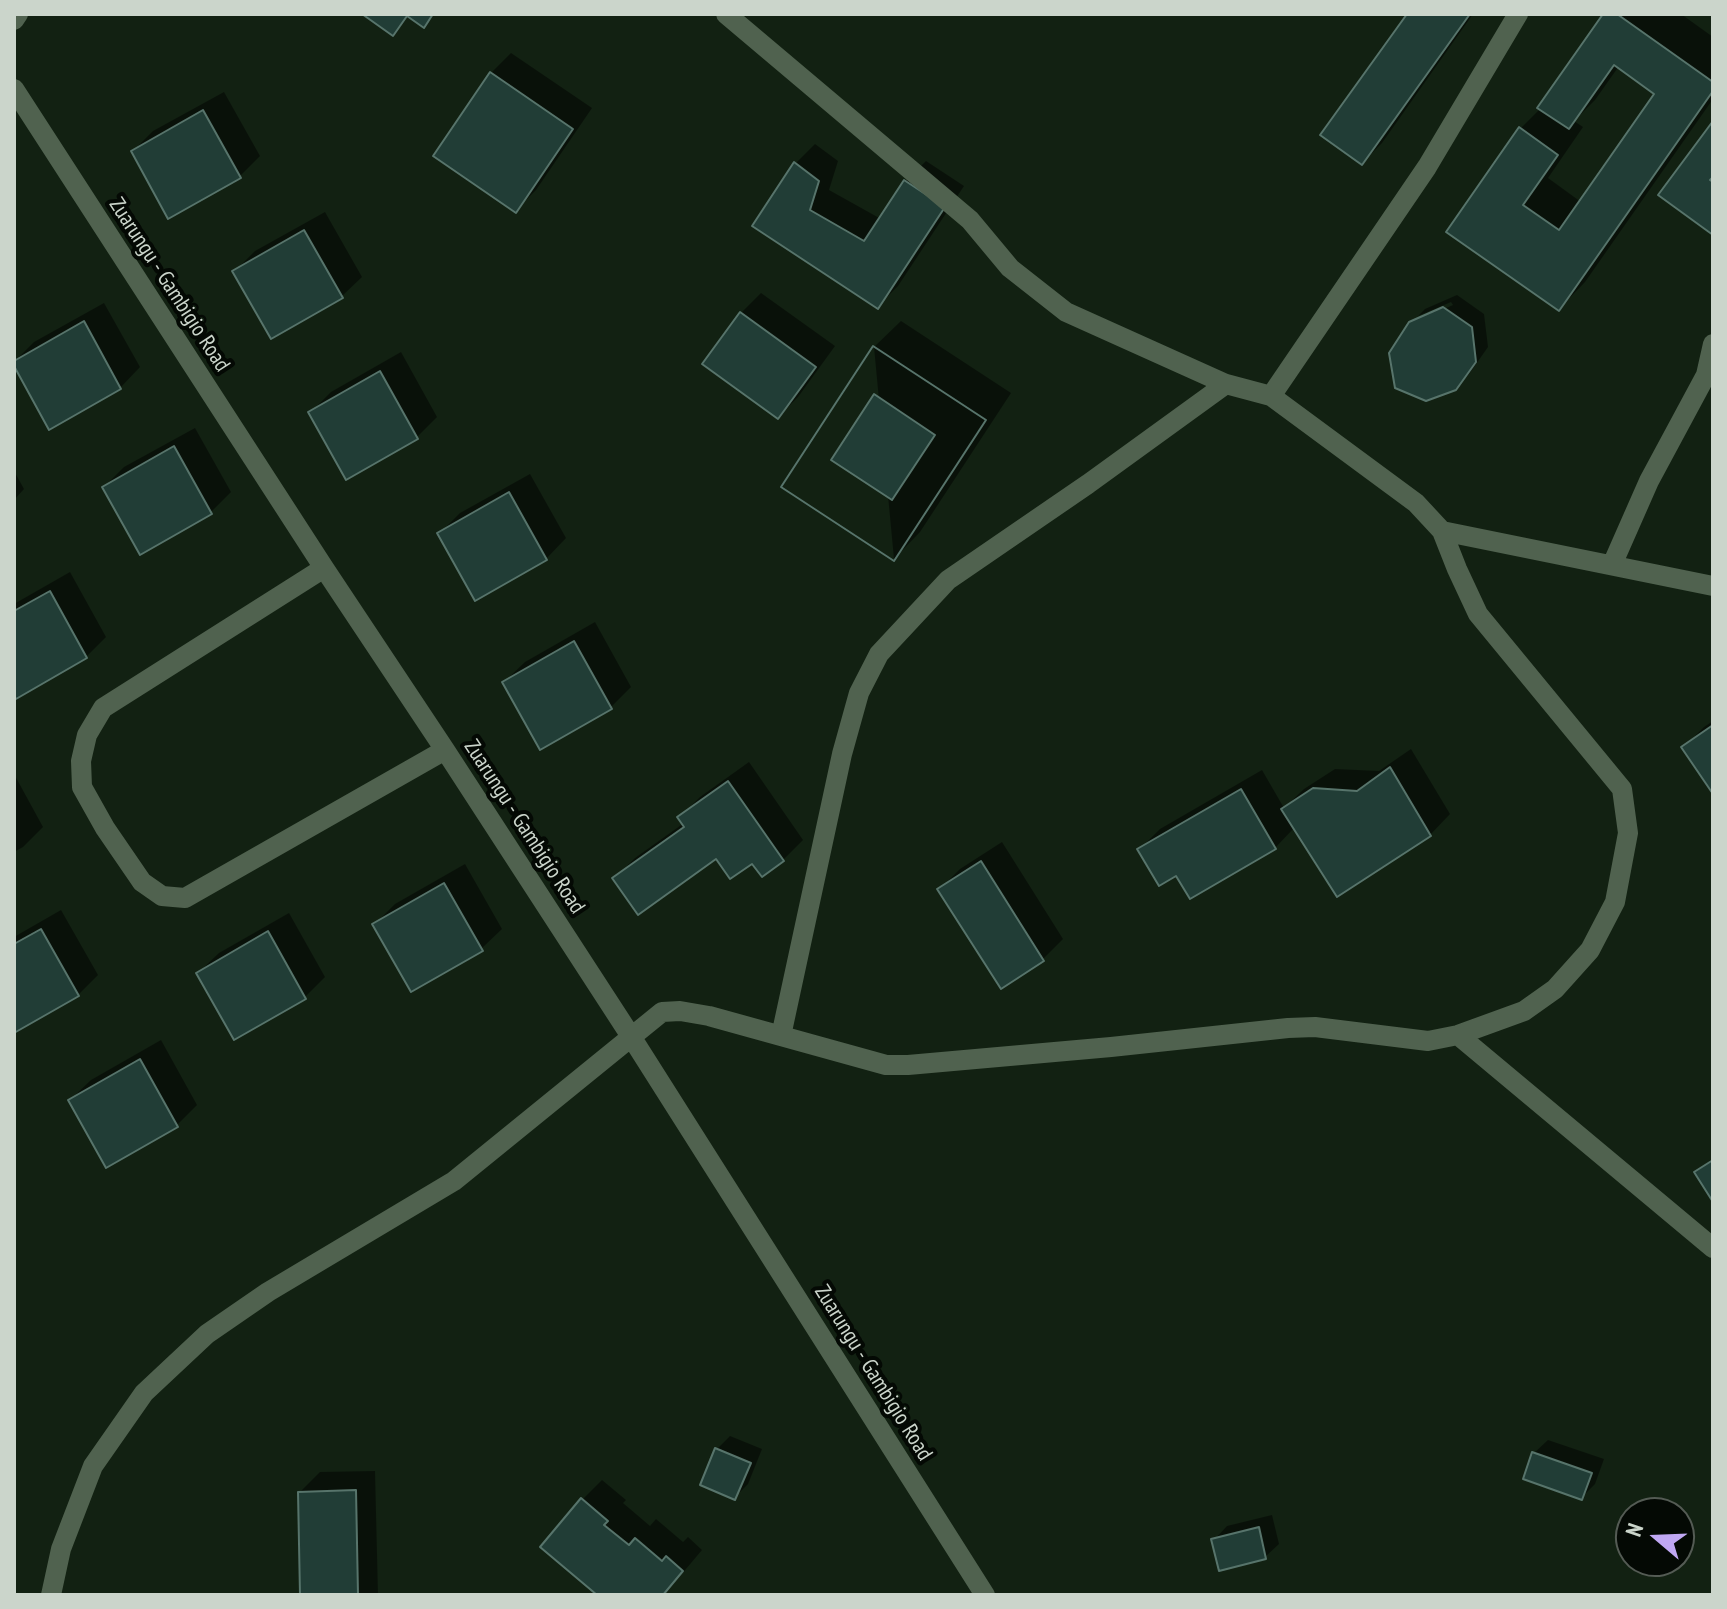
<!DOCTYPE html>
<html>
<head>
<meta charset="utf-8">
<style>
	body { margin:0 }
	#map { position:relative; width:1727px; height:1609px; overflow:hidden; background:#122112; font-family:"PT Sans Narrow",sans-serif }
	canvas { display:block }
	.frame { position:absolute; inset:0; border:16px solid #cbd5cb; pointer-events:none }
	.north { position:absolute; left:1615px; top:1497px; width:80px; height:80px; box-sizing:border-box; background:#040904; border:2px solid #545b54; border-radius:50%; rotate:289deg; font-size:22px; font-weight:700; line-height:32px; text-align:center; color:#cbd5cb }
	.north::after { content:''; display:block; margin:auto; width:28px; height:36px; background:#c0a8f3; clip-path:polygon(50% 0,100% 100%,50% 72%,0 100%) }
</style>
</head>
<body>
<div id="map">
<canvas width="1727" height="1609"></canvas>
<div class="frame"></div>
<div class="north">N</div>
</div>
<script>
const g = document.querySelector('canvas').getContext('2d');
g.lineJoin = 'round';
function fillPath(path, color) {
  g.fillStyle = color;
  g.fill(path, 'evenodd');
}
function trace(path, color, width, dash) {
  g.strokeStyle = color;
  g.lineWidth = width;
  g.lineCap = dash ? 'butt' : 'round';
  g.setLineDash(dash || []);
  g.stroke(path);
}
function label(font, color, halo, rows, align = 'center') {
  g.font = font + ' "PT Sans Narrow",sans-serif';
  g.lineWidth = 8;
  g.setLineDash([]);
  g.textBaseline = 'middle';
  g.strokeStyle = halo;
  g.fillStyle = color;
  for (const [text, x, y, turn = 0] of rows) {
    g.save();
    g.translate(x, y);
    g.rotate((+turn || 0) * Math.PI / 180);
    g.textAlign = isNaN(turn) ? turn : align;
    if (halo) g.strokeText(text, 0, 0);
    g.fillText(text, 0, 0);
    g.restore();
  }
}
const shadow = new Path2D(`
	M 1410,14 L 1473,14 L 1382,143 L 1362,163 Z
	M 1605,14 L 1681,14 L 1713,37 L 1713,99 L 1585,282 L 1559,309 L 1449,232 L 1520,129 L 1541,108 ZM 1619,66 L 1657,93 L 1581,202 L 1548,178 L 1583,127 L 1574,121 L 1595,100 Z
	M 511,53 L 592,108 L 536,190 L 516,210 L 491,73 Z
	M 224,92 L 260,156 L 239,177 L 133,151 L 153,131 Z
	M 815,144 L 838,161 L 829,190 L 881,219 L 906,181 L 926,161 L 964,186 L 898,286 L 878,306 L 755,225 L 795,164 Z
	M 325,212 L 362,277 L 341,297 L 235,271 L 255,251 Z
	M 761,293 L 835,346 L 798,397 L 778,417 L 705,364 L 741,313 Z
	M 1457,295 L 1484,314 L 1488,347 L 1469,374 L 1455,388 L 1411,323 L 1414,319 L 1414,322 L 1453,305 L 1451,302 L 1418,316 L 1425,309 Z
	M 104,303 L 140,367 L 120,388 L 50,427 L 14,362 L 34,342 Z
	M 901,321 L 1011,393 L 920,532 L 894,559 L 874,347 Z
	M 401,352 L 437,417 L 417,437 L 311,412 L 331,392 Z
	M 195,428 L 231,492 L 210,513 L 104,487 L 124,467 Z
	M 14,471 L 24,489 L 14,500 Z
	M 530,474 L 566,538 L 546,559 L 440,533 L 460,513 Z
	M 70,572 L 106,637 L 86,657 L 14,692 L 14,604 Z
	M 595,622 L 631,687 L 611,707 L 504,682 L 525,662 Z
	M 1713,721 L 1713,790 L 1684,747 L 1704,727 Z
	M 1411,749 L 1450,814 L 1430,835 L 1295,827 L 1275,848 L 1177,873 L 1140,849 L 1160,829 L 1262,770 L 1284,808 L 1304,789 L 1335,769 L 1379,771 Z
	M 749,762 L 803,840 L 783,860 L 753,861 L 717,856 L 615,878 L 635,858 L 684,823 L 680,817 L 700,797 Z
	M 14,774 L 43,827 L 23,847 L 14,852 Z
	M 1002,842 L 1063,939 L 1043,959 L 1001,986 L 940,889 L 960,869 Z
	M 465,864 L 502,929 L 481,949 L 375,924 L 395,904 Z
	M 61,910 L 98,975 L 78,995 L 14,1031 L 14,937 Z
	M 289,913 L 325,977 L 305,997 L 198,973 L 219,953 Z
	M 161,1040 L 197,1105 L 177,1125 L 70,1100 L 91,1080 Z
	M 730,1436 L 762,1449 L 748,1484 L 735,1497 L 717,1449 Z
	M 1548,1440 L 1604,1459 L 1595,1484 L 1582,1497 L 1534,1453 Z
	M 375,1471 L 378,1595 L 302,1595 L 300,1492 L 320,1472 Z
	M 602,1480 L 626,1500 L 623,1503 L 650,1526 L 656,1519 L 683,1542 L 688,1537 L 702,1550 L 664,1595 L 600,1595 L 582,1500 Z
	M 1272,1515 L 1279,1544 L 1265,1557 L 1214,1540 L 1227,1526 Z`);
const building = new Path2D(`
	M 362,14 L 433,14 L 424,28 L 407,16 L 393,36 Z
	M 1407,14 L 1470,14 L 1362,165 L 1320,135 Z
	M 1603,14 L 1617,14 L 1713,82 L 1713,91 L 1559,311 L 1446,232 L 1519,127 L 1558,155 L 1523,205 L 1559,230 L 1654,94 L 1614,65 L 1569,129 L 1537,108 Z
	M 490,72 L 573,129 L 516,213 L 433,156 Z
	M 203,110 L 241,178 L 168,219 L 131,151 Z
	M 1713,121 L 1713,177 L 1710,180 L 1713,182 L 1713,235 L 1658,195 Z
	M 794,162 L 819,181 L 810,210 L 864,241 L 904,180 L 945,207 L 878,309 L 752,226 Z
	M 304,230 L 343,298 L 271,339 L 232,271 Z
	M 1443,307 L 1472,327 L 1476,362 L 1456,390 L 1426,401 L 1395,388 L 1389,353 L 1409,322 Z
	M 740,312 L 816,367 L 778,419 L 702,364 Z
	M 84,321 L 121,389 L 49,430 L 14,366 L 14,361 Z
	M 873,346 L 986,420 L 894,561 L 781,487 ZM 874,394 L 935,435 L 892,500 L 831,460 Z
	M 873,346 L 986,420 L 894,561 L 781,487 Z
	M 380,371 L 418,439 L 346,480 L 308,412 Z
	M 174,446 L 212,514 L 140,555 L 102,487 Z
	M 509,492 L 547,560 L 475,601 L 437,533 Z
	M 50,591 L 87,658 L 16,699 L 14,696 L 14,611 Z
	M 574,641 L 612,709 L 540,750 L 502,682 Z
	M 1713,725 L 1713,794 L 1681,747 Z
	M 1390,767 L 1431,836 L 1337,897 L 1281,809 L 1313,788 L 1357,791 Z
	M 728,781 L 784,861 L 762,877 L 752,864 L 730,879 L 716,859 L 638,915 L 612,878 L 684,827 L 677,817 Z
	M 1241,789 L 1276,849 L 1190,899 L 1176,876 L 1159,886 L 1137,849 Z
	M 981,861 L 1044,961 L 1001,989 L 937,889 Z
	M 444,883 L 483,951 L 411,992 L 372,924 Z
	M 41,929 L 79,996 L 14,1033 L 14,944 Z
	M 268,931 L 306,999 L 234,1040 L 196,973 Z
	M 140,1059 L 178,1127 L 106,1168 L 68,1100 Z
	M 1713,1160 L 1713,1202 L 1694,1172 Z
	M 715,1448 L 751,1463 L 735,1500 L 700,1485 Z
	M 1532,1452 L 1592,1473 L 1582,1500 L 1523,1479 Z
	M 356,1490 L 358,1595 L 300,1595 L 298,1492 Z
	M 581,1498 L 608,1521 L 604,1525 L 629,1545 L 635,1538 L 662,1561 L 666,1556 L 683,1571 L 663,1595 L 597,1595 L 540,1547 Z
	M 1259,1527 L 1266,1559 L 1219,1571 L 1211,1539 Z`);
const minor = new Path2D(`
	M 14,20 L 18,14
	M 14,89 L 324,568 L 445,750 L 632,1038 L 985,1595
	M 1271,396 L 1427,167 L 1518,14
	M 1442,531 L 1713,586
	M 1612,565 L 1649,481 L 1706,375 L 1713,344
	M 324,568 L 103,708 L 87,735 L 81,761 L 82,787 L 105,828 L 142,882 L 162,896 L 185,898 L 445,750
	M 1458,1035 L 1713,1248
	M 781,1036 L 842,754 L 859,693 L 879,654 L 948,580 L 1088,484 L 1226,384
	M 51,1595 L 61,1549 L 93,1466 L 144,1393 L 207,1334 L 268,1292 L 454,1181 L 662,1012 L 680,1011 L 709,1016 L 886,1065 L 908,1065 L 1111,1047 L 1288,1028 L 1315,1027 L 1428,1041 L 1458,1035 L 1524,1011 L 1555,989 L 1590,950 L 1615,902 L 1628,833 L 1622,789 L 1478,614 L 1457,569 L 1442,531 L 1416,503 L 1271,396 L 1226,384 L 1066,312 L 1010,268 L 970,220 L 726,14`);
const streetNames = [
	["Zuarungu - Gambigio Road",169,285,57],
	["Zuarungu - Gambigio Road",524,827,57],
	["Zuarungu - Gambigio Road",873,1373,58]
];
fillPath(shadow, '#0007');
fillPath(building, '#213d36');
trace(building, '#57746b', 2);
trace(minor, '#50624f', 20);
label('22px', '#cbd5cb', '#040904', streetNames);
</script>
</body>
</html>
